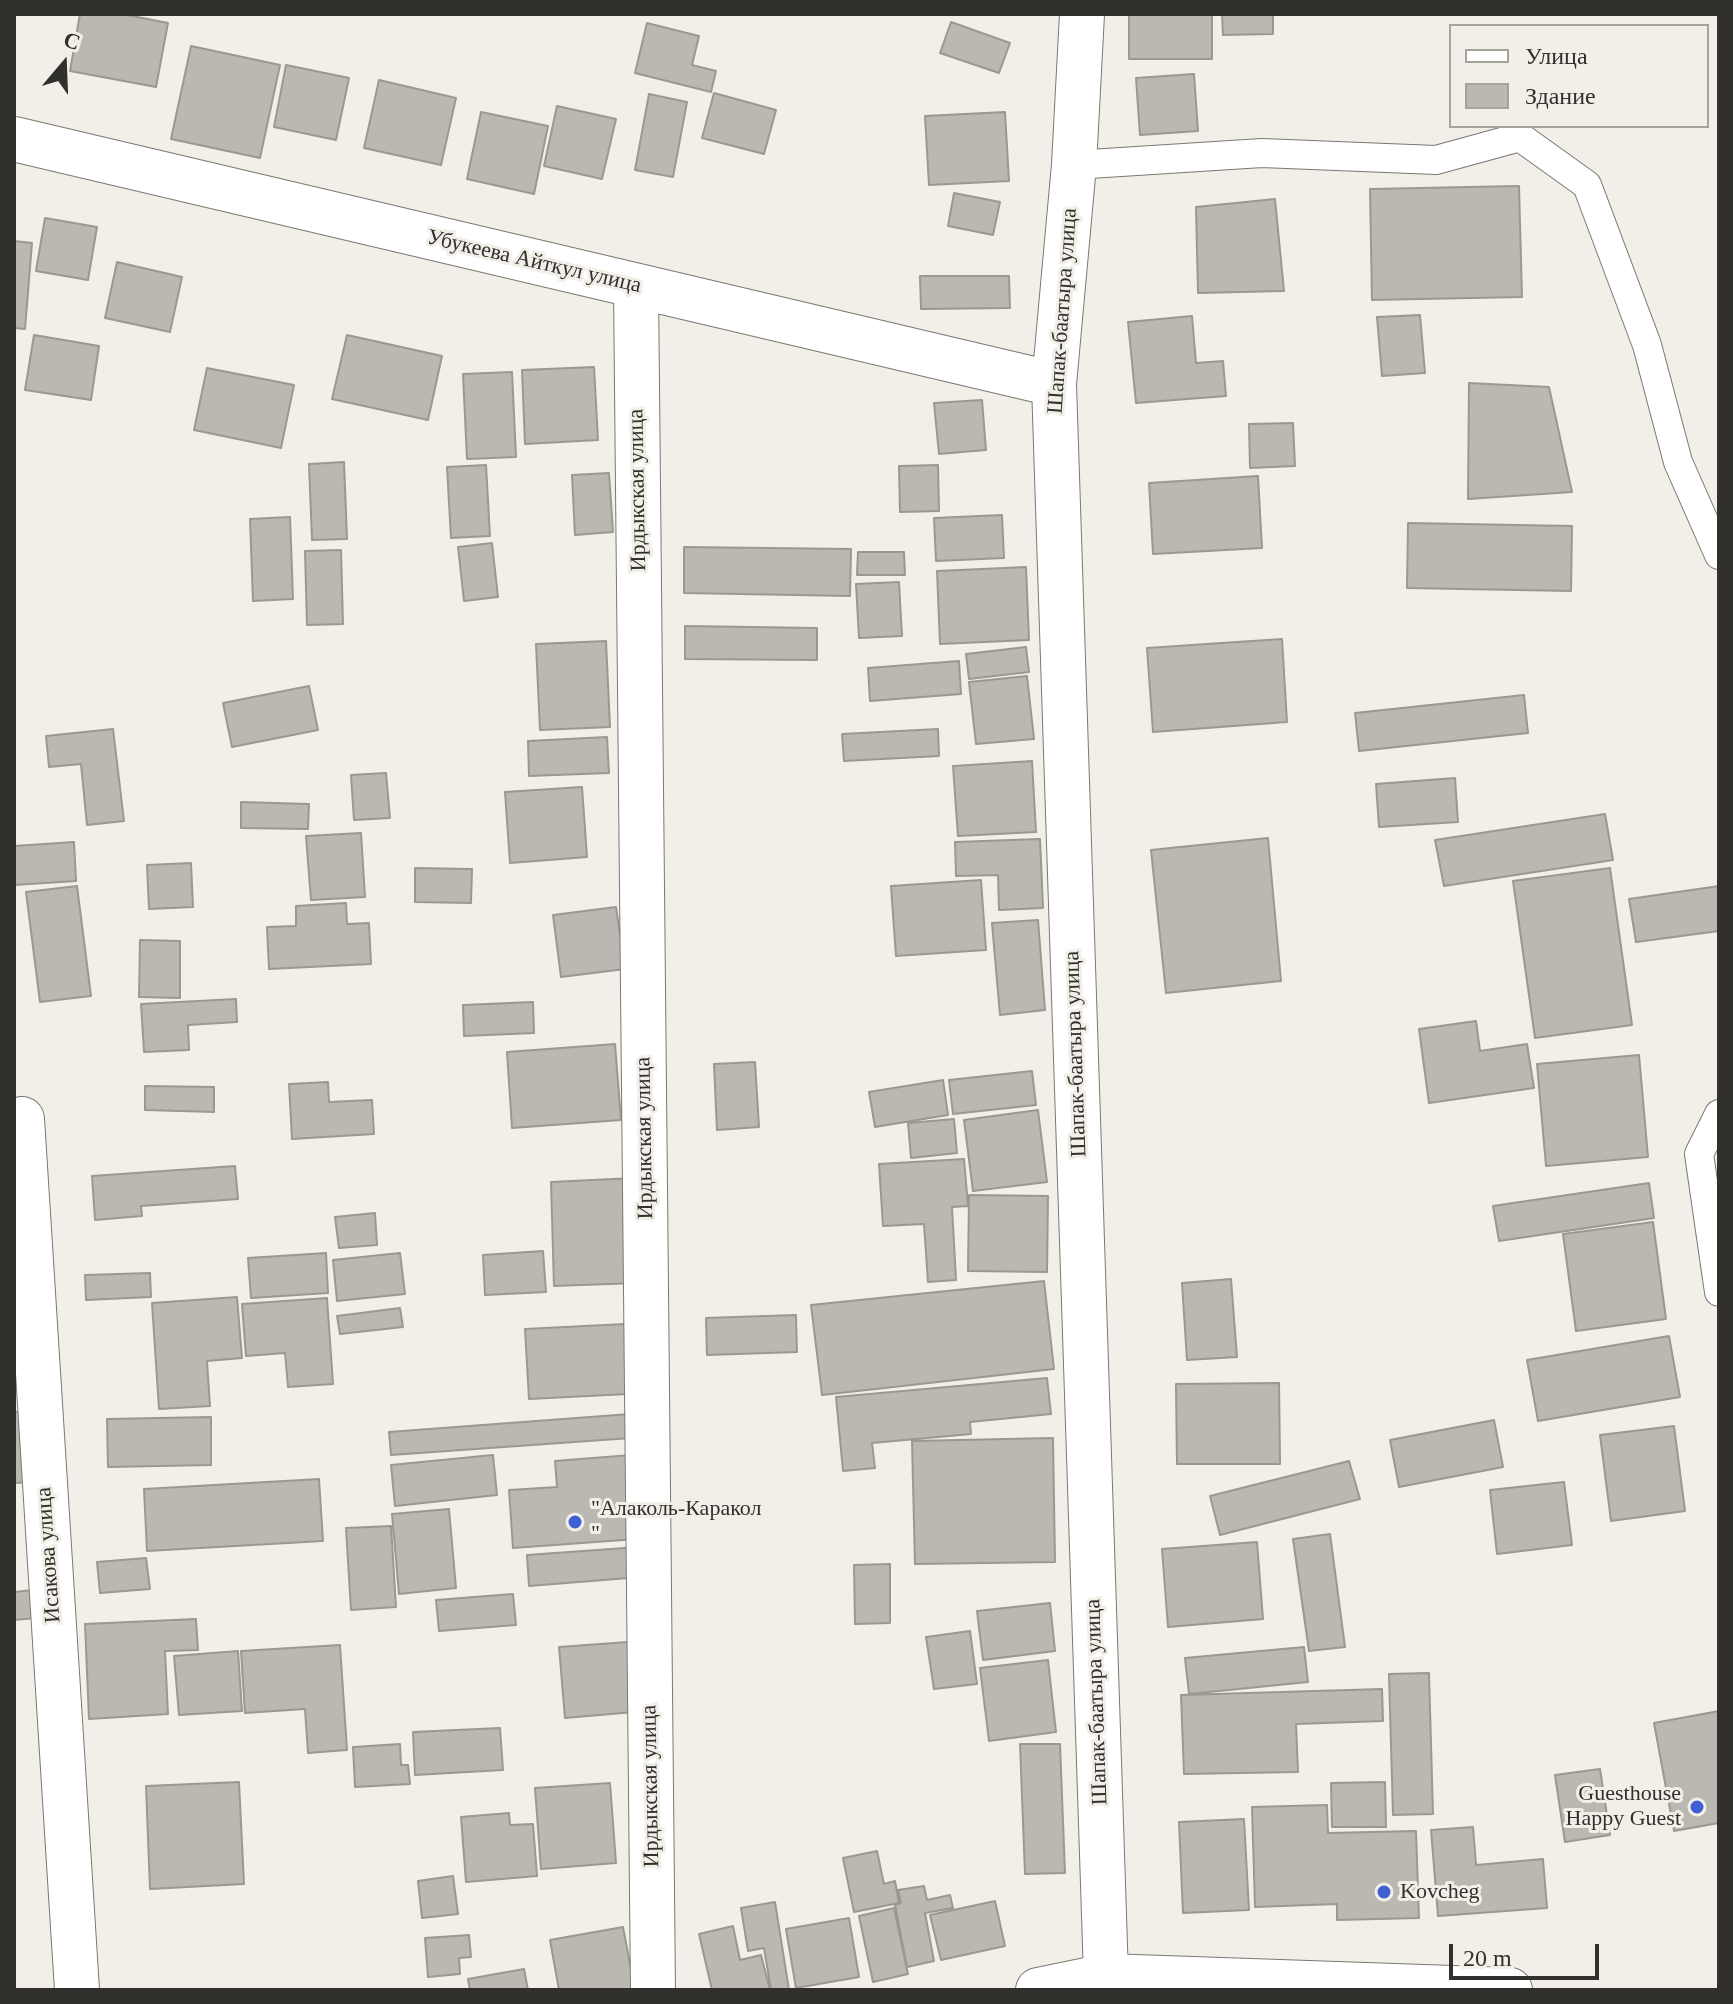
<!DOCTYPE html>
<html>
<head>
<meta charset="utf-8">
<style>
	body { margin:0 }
	#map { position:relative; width:1733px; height:2004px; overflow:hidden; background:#f2efe8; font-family:Georgia,serif }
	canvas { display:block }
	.frame { position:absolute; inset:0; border:16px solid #31302d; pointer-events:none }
	.legend { position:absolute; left:1449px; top:24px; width:260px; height:104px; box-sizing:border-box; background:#f2efe8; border:2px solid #a5a39d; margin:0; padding:10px 14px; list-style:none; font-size:24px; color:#31302d }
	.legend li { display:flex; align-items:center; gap:16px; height:40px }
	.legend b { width:40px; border:2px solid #a5a39d }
	.north { position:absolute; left:24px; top:24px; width:80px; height:80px; -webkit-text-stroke:6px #f2efe8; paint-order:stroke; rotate:19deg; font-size:22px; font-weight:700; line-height:32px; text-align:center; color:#31302d }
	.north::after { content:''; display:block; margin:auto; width:28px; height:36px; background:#31302d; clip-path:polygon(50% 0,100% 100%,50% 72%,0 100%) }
	.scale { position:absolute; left:1449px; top:1944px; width:150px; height:36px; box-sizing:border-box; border:4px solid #31302d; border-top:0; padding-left:10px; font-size:24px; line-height:28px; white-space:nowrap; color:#31302d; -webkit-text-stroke:6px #f2efe8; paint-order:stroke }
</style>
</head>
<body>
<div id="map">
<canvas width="1733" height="2004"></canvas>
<div class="frame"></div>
<ul class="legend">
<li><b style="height:10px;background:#fff"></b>Улица</li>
<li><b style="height:22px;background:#bbb8b1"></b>Здание</li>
</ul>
<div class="north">С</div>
<div class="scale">20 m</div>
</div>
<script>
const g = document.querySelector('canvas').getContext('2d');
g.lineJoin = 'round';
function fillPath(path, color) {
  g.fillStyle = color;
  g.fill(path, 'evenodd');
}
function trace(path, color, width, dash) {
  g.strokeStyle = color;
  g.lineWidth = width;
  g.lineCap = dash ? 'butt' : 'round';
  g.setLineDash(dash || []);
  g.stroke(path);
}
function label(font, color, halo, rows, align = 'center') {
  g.font = font + ' Georgia,serif';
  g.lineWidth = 6;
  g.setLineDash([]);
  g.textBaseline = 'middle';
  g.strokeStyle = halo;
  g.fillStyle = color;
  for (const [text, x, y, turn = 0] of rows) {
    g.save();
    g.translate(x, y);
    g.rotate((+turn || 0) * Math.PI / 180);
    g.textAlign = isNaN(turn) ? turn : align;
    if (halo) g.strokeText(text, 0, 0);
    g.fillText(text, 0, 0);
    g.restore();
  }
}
const building = new Path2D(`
	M 80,14 L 122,14 L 168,23 L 156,87 L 70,71 Z
	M 1129,14 L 1212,14 L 1212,59 L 1129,59 Z
	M 1222,14 L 1273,14 L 1273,34 L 1223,35 Z
	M 951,22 L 1010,43 L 999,73 L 940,53 Z
	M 647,23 L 699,36 L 692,65 L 716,71 L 711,92 L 635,73 Z
	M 191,46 L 280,65 L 260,158 L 171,139 Z
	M 286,65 L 349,78 L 336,140 L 274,127 Z
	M 1194,74 L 1198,131 L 1140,135 L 1136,78 Z
	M 379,80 L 456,98 L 441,165 L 364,148 Z
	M 714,93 L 776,110 L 764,154 L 702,138 Z
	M 649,94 L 687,102 L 673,177 L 635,170 Z
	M 557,106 L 616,119 L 602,179 L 544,166 Z
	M 481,112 L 548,126 L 534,194 L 467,179 Z
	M 1005,112 L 1009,181 L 929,185 L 925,116 Z
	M 1519,186 L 1522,297 L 1372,300 L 1370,189 Z
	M 954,193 L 1000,202 L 993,235 L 948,226 Z
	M 1275,199 L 1284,291 L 1198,293 L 1196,207 Z
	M 45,218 L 97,227 L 88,280 L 36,271 Z
	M 14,241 L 32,243 L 25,329 L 14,328 Z
	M 117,262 L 182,277 L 170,332 L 105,318 Z
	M 920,276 L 1009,276 L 1010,308 L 921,309 Z
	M 1420,315 L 1425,373 L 1382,376 L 1377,317 Z
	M 1192,316 L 1196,363 L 1223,361 L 1226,396 L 1136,403 L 1128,322 Z
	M 34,335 L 99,346 L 91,400 L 25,390 Z
	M 347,335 L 442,356 L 428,420 L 332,399 Z
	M 594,367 L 598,440 L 525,444 L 522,370 Z
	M 207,368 L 294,385 L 281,448 L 194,430 Z
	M 512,372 L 516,457 L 467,459 L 463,374 Z
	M 1469,383 L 1549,387 L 1572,492 L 1468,499 Z
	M 982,400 L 986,450 L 939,454 L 934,403 Z
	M 1293,423 L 1295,466 L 1250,468 L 1249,424 Z
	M 344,462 L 347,539 L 312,540 L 309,464 Z
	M 486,465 L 490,536 L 451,538 L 447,467 Z
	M 938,465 L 939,511 L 900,512 L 899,466 Z
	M 609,473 L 613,532 L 575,535 L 572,475 Z
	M 1258,476 L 1262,548 L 1153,554 L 1149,483 Z
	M 1002,515 L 1004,558 L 936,561 L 934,518 Z
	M 290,517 L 293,599 L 253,601 L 250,519 Z
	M 1408,523 L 1572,526 L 1571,591 L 1407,588 Z
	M 492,543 L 498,597 L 464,601 L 458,547 Z
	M 684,547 L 851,549 L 850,596 L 684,593 Z
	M 341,550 L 343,624 L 307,625 L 305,551 Z
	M 858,552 L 904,552 L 905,575 L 857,575 Z
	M 1026,567 L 1029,640 L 940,644 L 937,571 Z
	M 899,582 L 902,636 L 859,638 L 856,584 Z
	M 685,626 L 817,628 L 817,660 L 685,659 Z
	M 1282,639 L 1287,722 L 1153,732 L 1147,648 Z
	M 606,641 L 610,727 L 540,730 L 536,644 Z
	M 1026,647 L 1029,672 L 969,679 L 966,654 Z
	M 959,661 L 961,694 L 870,701 L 868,668 Z
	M 1027,676 L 1034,739 L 976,744 L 969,682 Z
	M 309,686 L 318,730 L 232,747 L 223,703 Z
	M 1524,695 L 1528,733 L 1359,751 L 1355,713 Z
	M 113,729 L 124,821 L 87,825 L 81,764 L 49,767 L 46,736 Z
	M 938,729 L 939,756 L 844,761 L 842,734 Z
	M 607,737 L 609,773 L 529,776 L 528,741 Z
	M 1032,761 L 1036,832 L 958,836 L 953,766 Z
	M 386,773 L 390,818 L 354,820 L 351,775 Z
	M 1455,778 L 1458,822 L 1379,827 L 1376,784 Z
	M 582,787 L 587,857 L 510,863 L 505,792 Z
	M 241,802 L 309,804 L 308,829 L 241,828 Z
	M 1605,814 L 1613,860 L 1444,886 L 1435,840 Z
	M 361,833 L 365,897 L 311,900 L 306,836 Z
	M 1268,838 L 1281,981 L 1166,993 L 1151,850 Z
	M 1040,839 L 1043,908 L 999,910 L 998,875 L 956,876 L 955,842 Z
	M 74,842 L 76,881 L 14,885 L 14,846 Z
	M 191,863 L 193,907 L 149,909 L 147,865 Z
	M 415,868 L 472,869 L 471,903 L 415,902 Z
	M 1610,868 L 1632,1025 L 1535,1038 L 1513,881 Z
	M 981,880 L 986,950 L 896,956 L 891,886 Z
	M 77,886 L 91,996 L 40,1002 L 26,892 Z
	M 1719,886 L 1719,931 L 1636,942 L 1629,899 Z
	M 346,903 L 347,924 L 369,923 L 371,964 L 269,969 L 267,927 L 296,926 L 296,906 Z
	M 616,907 L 625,969 L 561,977 L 553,915 Z
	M 1038,920 L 1045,1010 L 1000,1015 L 992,923 Z
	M 140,940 L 180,941 L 180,998 L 139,997 Z
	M 236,999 L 237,1022 L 188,1025 L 189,1050 L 144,1052 L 141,1004 Z
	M 533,1002 L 534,1033 L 464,1036 L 463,1005 Z
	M 1476,1021 L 1480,1051 L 1527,1044 L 1534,1088 L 1429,1103 L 1419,1029 Z
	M 615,1044 L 621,1120 L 512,1128 L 507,1052 Z
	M 1639,1055 L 1648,1157 L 1546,1166 L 1537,1064 Z
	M 755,1062 L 759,1127 L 717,1130 L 714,1064 Z
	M 1032,1071 L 1036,1105 L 953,1114 L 949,1080 Z
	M 943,1080 L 948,1115 L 875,1127 L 869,1092 Z
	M 328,1082 L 329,1102 L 372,1100 L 374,1134 L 292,1139 L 289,1084 Z
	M 145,1086 L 214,1087 L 214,1112 L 145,1110 Z
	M 1038,1110 L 1047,1182 L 973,1191 L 964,1120 Z
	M 954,1119 L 957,1153 L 911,1158 L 908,1123 Z
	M 964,1159 L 968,1206 L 952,1207 L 956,1280 L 928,1282 L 924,1224 L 883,1226 L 879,1164 Z
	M 235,1166 L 238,1199 L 141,1206 L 142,1216 L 95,1220 L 92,1176 Z
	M 634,1178 L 638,1283 L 554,1286 L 551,1182 Z
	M 1649,1183 L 1654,1218 L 1499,1241 L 1493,1206 Z
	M 969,1195 L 1048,1196 L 1047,1272 L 968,1271 Z
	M 375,1213 L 377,1245 L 339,1248 L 335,1217 Z
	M 1653,1222 L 1666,1319 L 1576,1331 L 1563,1234 Z
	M 543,1251 L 546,1292 L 485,1295 L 483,1255 Z
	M 326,1253 L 328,1293 L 251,1298 L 248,1258 Z
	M 400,1253 L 405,1294 L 337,1301 L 333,1260 Z
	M 150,1273 L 151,1297 L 86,1300 L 85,1275 Z
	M 1231,1279 L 1237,1357 L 1187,1360 L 1182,1283 Z
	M 1044,1281 L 1054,1369 L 822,1395 L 811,1305 Z
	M 237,1297 L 242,1358 L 207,1361 L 210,1406 L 159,1409 L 152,1303 Z
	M 327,1298 L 333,1384 L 288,1387 L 285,1353 L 246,1356 L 242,1304 Z
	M 400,1308 L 403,1327 L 340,1334 L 337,1316 Z
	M 796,1315 L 797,1352 L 707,1355 L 706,1318 Z
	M 625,1324 L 628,1394 L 529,1399 L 525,1329 Z
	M 1669,1336 L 1680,1397 L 1538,1421 L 1527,1360 Z
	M 1047,1378 L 1051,1414 L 970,1422 L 971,1434 L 872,1443 L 875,1468 L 843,1471 L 836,1397 Z
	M 1279,1383 L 1280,1464 L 1177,1464 L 1176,1384 Z
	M 29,1411 L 34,1482 L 14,1483 L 14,1412 Z
	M 630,1414 L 631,1438 L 391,1455 L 389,1432 Z
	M 211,1417 L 211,1465 L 108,1467 L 107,1419 Z
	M 1494,1420 L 1503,1467 L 1399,1487 L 1390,1440 Z
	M 1674,1426 L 1685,1511 L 1611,1521 L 1600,1435 Z
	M 1053,1438 L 1055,1562 L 915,1564 L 912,1441 Z
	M 493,1455 L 497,1495 L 395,1506 L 391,1465 Z
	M 631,1455 L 637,1539 L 513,1548 L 509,1490 L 557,1487 L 555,1461 Z
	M 1349,1461 L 1360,1499 L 1220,1535 L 1210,1496 Z
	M 319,1479 L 323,1541 L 147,1551 L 144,1489 Z
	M 1564,1482 L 1572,1545 L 1497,1554 L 1490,1490 Z
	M 449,1509 L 456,1588 L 399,1594 L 392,1514 Z
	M 391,1526 L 396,1607 L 351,1610 L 346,1528 Z
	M 1330,1534 L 1345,1647 L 1309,1651 L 1293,1539 Z
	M 1257,1542 L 1263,1619 L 1168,1627 L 1162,1549 Z
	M 639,1547 L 641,1577 L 529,1586 L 527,1555 Z
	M 146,1558 L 150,1589 L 100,1593 L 97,1562 Z
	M 890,1564 L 890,1623 L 855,1624 L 854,1565 Z
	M 33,1590 L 36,1618 L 14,1620 L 14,1592 Z
	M 513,1594 L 516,1625 L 439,1631 L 436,1600 Z
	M 1050,1603 L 1055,1651 L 983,1660 L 977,1611 Z
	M 196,1619 L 198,1650 L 165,1651 L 168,1714 L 89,1719 L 85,1624 Z
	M 970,1631 L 977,1684 L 934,1689 L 926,1637 Z
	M 628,1642 L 634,1712 L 565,1718 L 559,1647 Z
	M 340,1645 L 347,1750 L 308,1753 L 305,1709 L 245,1713 L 241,1651 Z
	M 1304,1647 L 1308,1682 L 1189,1694 L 1185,1658 Z
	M 238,1651 L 242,1711 L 179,1715 L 174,1656 Z
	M 1048,1660 L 1056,1732 L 989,1741 L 980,1668 Z
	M 1429,1673 L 1433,1814 L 1393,1815 L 1389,1674 Z
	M 1382,1689 L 1383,1721 L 1296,1724 L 1298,1772 L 1184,1774 L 1181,1695 Z
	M 1719,1711 L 1719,1823 L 1674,1831 L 1654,1723 Z
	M 500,1728 L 503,1770 L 415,1775 L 413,1732 Z
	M 400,1744 L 401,1765 L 408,1765 L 410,1784 L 355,1787 L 353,1747 Z
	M 1020,1744 L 1060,1744 L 1065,1873 L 1025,1874 Z
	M 1600,1769 L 1610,1835 L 1565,1842 L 1555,1775 Z
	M 239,1782 L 244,1884 L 150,1889 L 146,1786 Z
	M 1385,1782 L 1386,1827 L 1332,1827 L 1331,1783 Z
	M 610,1783 L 616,1863 L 541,1869 L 535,1788 Z
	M 1327,1805 L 1328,1833 L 1416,1831 L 1419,1918 L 1337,1920 L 1337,1904 L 1255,1907 L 1252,1807 Z
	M 509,1813 L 510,1825 L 533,1824 L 537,1876 L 466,1882 L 461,1817 Z
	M 1244,1819 L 1249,1910 L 1183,1913 L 1179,1822 Z
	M 1473,1827 L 1476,1865 L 1543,1859 L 1547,1908 L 1438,1916 L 1431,1830 Z
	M 877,1851 L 884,1884 L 895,1881 L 899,1903 L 854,1912 L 843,1858 Z
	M 453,1876 L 458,1914 L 422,1918 L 418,1881 Z
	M 924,1886 L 927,1900 L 950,1895 L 953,1908 L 925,1913 L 934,1961 L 907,1967 L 895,1905 L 901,1903 L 898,1890 Z
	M 995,1901 L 1005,1946 L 941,1960 L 930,1915 Z
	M 775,1902 L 789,1990 L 771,1990 L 764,1948 L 748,1951 L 741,1908 Z
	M 894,1908 L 908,1974 L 873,1982 L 859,1916 Z
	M 849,1918 L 859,1977 L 796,1988 L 786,1929 Z
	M 733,1926 L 740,1960 L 761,1955 L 770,1990 L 712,1990 L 699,1934 Z
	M 623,1927 L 635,1990 L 559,1990 L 550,1940 Z
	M 469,1935 L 471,1957 L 459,1958 L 460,1974 L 428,1977 L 425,1938 Z
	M 524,1969 L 528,1990 L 470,1990 L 468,1979 Z`);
const service = new Path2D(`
	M 1074,165 L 1262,153 L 1436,160 L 1520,137 L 1587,185 L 1647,345 L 1678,462 L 1719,555
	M 1719,1114 L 1699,1154 L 1719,1292`);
const minor = new Path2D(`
	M 1082,14 L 1074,165 L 1054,384 L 1106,1976 L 1510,1990
	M 14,139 L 1054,384
	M 636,286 L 653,1990
	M 22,1119 L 77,1990
	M 1038,1990 L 1106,1976`);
const markers = [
	[575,1522,8,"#3e60d2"],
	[1697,1807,8,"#3e60d2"],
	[1384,1892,8,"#3e60d2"]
];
const streetNames = [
	["Убукеева Айткул улица",534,262,13],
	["Шапак-баатыра улица",1063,311,-86],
	["Ирдыкская улица",638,490,-91],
	["Шапак-баатыра улица",1076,1054,-92],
	["Ирдыкская улица",645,1138,-91],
	["Исакова улица",49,1555,-94],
	["Шапак-баатыра улица",1097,1702,-92],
	["Ирдыкская улица",651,1786,-91]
];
const poiNames = [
	["\"Алаколь-Каракол",591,1509],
	["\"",591,1534],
	["Guesthouse",1681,1794,"right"],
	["Happy Guest",1681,1819,"right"],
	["Kovcheg",1400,1892]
];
fillPath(building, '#bbb8b1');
trace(building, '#9b9891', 2);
trace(service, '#7b7871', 30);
trace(minor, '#7b7871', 46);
trace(service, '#fff', 28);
trace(minor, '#fff', 44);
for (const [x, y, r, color] of markers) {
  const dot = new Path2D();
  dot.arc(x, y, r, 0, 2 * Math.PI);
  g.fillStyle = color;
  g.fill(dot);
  trace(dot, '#f2efe8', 3);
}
label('22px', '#31302d', '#f2efe8', streetNames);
label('22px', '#31302d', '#f2efe8', poiNames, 'left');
</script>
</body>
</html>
